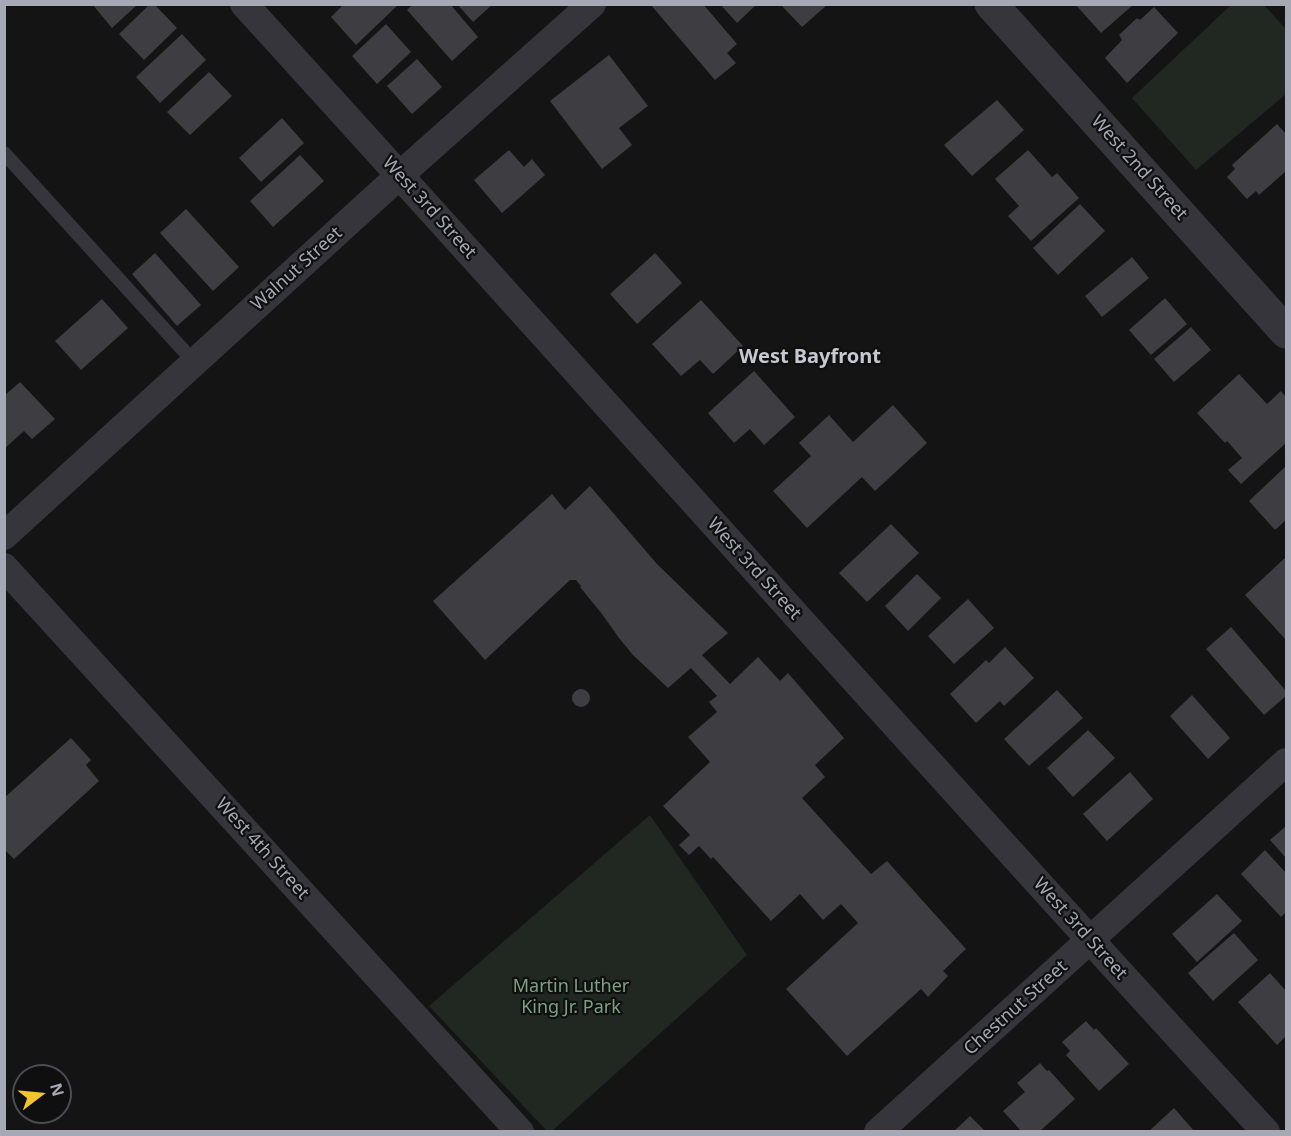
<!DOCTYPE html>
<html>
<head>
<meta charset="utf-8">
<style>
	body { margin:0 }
	#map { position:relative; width:1291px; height:1136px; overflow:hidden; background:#141415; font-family:"Noto Sans",sans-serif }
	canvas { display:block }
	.frame { position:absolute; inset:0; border:6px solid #a5a9b6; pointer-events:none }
	.north { position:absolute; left:12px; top:1064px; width:60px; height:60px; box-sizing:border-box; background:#0f0f10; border:2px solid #4b4d52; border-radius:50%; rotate:74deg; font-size:16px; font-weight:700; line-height:24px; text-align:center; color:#a5a9b6 }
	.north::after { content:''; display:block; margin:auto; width:21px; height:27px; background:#f4c42d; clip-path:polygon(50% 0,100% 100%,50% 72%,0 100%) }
</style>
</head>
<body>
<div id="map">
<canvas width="1291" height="1136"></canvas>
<div class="frame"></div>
<div class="north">N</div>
</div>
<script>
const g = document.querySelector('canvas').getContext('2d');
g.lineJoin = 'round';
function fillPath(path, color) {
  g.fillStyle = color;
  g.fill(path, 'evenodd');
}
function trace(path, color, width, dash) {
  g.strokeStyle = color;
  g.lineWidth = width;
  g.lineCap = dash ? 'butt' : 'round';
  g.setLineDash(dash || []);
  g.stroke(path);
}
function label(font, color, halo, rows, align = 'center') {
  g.font = font + ' "Noto Sans",sans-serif';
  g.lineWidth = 4.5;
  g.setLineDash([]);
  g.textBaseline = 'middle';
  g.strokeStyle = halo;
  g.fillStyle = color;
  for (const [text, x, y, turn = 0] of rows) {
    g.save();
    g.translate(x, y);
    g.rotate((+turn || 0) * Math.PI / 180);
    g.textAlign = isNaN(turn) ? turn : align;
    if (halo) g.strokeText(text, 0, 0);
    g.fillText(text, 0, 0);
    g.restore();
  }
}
const green = new Path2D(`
	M 1232,4 L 1264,5 L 1286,29 L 1286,94 L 1196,170 L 1132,98 Z
	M 650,815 L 747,955 L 552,1131 L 547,1131 L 429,1006 Z`);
const building = new Path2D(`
	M 92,4 L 138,4 L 112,28 Z
	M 150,4 L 154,4 L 177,28 L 144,60 L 119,34 Z
	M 344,4 L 399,4 L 356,45 L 331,17 Z
	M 413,4 L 450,4 L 478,37 L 452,61 L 407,10 Z
	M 457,4 L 493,4 L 473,22 Z
	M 650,4 L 703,4 L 737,44 L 727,53 L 736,63 L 715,80 Z
	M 720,4 L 757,4 L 737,23 Z
	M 1075,4 L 1134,4 L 1101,33 Z
	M 781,5 L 827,5 L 802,27 Z
	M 1154,7 L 1178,33 L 1127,83 L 1105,58 L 1122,40 L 1119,35 L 1137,18 L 1140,20 Z
	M 386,24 L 411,52 L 377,84 L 352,56 Z
	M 182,34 L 206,60 L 160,103 L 136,77 Z
	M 609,55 L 648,106 L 619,128 L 632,145 L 602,169 L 550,101 Z
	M 417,59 L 442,87 L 412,114 L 387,86 Z
	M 209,72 L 232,96 L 190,135 L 167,112 Z
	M 997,100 L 1024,130 L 972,176 L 944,145 Z
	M 282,118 L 304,143 L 261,182 L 239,158 Z
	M 1277,124 L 1286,134 L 1286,171 L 1259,195 L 1256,191 L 1247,199 L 1227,177 L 1235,169 L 1232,165 Z
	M 509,150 L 524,167 L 532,159 L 545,175 L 502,213 L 474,180 Z
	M 1028,150 L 1052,177 L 1057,173 L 1079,198 L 1031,241 L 1008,216 L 1019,206 L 995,179 Z
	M 300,155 L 324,181 L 273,227 L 250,201 Z
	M 1080,204 L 1105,231 L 1058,275 L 1033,248 Z
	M 186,209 L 239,267 L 213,291 L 160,233 Z
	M 155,253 L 201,305 L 177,326 L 132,274 Z
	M 655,253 L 682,283 L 637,324 L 610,294 Z
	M 1132,257 L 1149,278 L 1102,317 L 1085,296 Z
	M 1165,298 L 1187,324 L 1151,355 L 1129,330 Z
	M 102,299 L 128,328 L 81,370 L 55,341 Z
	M 701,300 L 743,346 L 713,374 L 700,360 L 681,376 L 652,344 Z
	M 1191,327 L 1211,350 L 1174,382 L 1154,359 Z
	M 754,371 L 795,417 L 764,445 L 750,429 L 734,443 L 708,413 Z
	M 1239,374 L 1267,404 L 1281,391 L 1286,397 L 1286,443 L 1241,484 L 1228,470 L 1242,458 L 1227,441 L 1225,443 L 1197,413 Z
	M 20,382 L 55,419 L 32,439 L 24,431 L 4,449 L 4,396 Z
	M 893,405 L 927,443 L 875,491 L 862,477 L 807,528 L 773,491 L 811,456 L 799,443 L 829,415 L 853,442 Z
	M 1286,466 L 1286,520 L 1275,530 L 1249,501 Z
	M 590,486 L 657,564 L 728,633 L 702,655 L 730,684 L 758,657 L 780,681 L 788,673 L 844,738 L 815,765 L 825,777 L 802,798 L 871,874 L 887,861 L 966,949 L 943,971 L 948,976 L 928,997 L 921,989 L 847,1056 L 786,989 L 858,923 L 841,904 L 823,920 L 800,894 L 771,921 L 713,857 L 711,859 L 699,846 L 689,855 L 679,845 L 690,835 L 663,806 L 710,762 L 688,737 L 717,712 L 709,702 L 717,696 L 691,668 L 668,688 L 633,655 L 619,638 L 602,614 L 580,587 L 581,586 L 576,580 L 570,580 L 485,660 L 433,601 L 552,494 L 565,510 Z
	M 891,524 L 919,553 L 867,602 L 839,573 Z
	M 1286,557 L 1286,640 L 1245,595 Z
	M 917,574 L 941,598 L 908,631 L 885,606 Z
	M 968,599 L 994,628 L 954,664 L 928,636 Z
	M 1231,627 L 1286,691 L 1286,696 L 1264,715 L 1206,649 Z
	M 1005,647 L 1034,678 L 1004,706 L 1000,701 L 976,723 L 950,694 L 986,660 L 989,663 Z
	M572 698a9 9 0 1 1 18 0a9 9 0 1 1-18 0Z
	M 1057,690 L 1083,718 L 1029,766 L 1004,739 Z
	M 1192,695 L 1230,738 L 1208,759 L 1170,716 Z
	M 1088,730 L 1115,758 L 1073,797 L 1047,768 Z
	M 71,738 L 91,760 L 86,765 L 99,781 L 14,859 L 4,849 L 4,798 Z
	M 1130,772 L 1153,799 L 1107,841 L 1083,814 Z
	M 1286,826 L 1286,858 L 1270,840 Z
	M 1265,850 L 1286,873 L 1286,912 L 1281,917 L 1241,874 Z
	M 1217,894 L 1242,921 L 1197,962 L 1172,934 Z
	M 1234,933 L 1258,960 L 1213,1001 L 1188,973 Z
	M 1270,973 L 1286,991 L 1286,1036 L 1277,1045 L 1238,1002 Z
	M 1086,1021 L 1094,1030 L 1096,1028 L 1129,1064 L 1099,1091 L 1066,1055 L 1070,1051 L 1062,1042 Z
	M 1040,1063 L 1047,1071 L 1049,1070 L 1075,1099 L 1039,1132 L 1022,1132 L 1003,1111 L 1025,1092 L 1017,1083 Z
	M 1174,1108 L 1195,1132 L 1148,1132 Z
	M 970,1116 L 986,1132 L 953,1132 Z`);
const service = new Path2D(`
	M 4,153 L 195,363`);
const minor = new Path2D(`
	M 244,4 C 586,379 922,759 1266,1132
	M 4,536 L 400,175 L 592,4
	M 4,567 L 520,1132
	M 878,1132 L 1286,762`);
const tertiary = new Path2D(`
	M 991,4 L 1286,332`);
const streetNames = [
	["West 2nd Street",1139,168,48],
	["West 3rd Street",429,208,48],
	["Walnut Street",297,269,-42],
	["West 3rd Street",754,569,48],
	["West 4th Street",262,849,48],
	["West 3rd Street",1080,929,48],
	["Chestnut Street",1016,1008,-42]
];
const parkNames = [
	["Martin Luther",571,987],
	["King Jr. Park",571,1008]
];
const neighbourhoodNames = [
	["West Bayfront",810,357]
];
fillPath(green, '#202821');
fillPath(building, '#3e3e42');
trace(service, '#35353b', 14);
trace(minor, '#35353b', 28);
trace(tertiary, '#35353b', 33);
label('18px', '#a5a9b6', '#0f0f10', streetNames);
label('18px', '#7ca182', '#0f0f10', parkNames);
label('bold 20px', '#c6c8d2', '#0f0f10', neighbourhoodNames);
</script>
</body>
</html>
